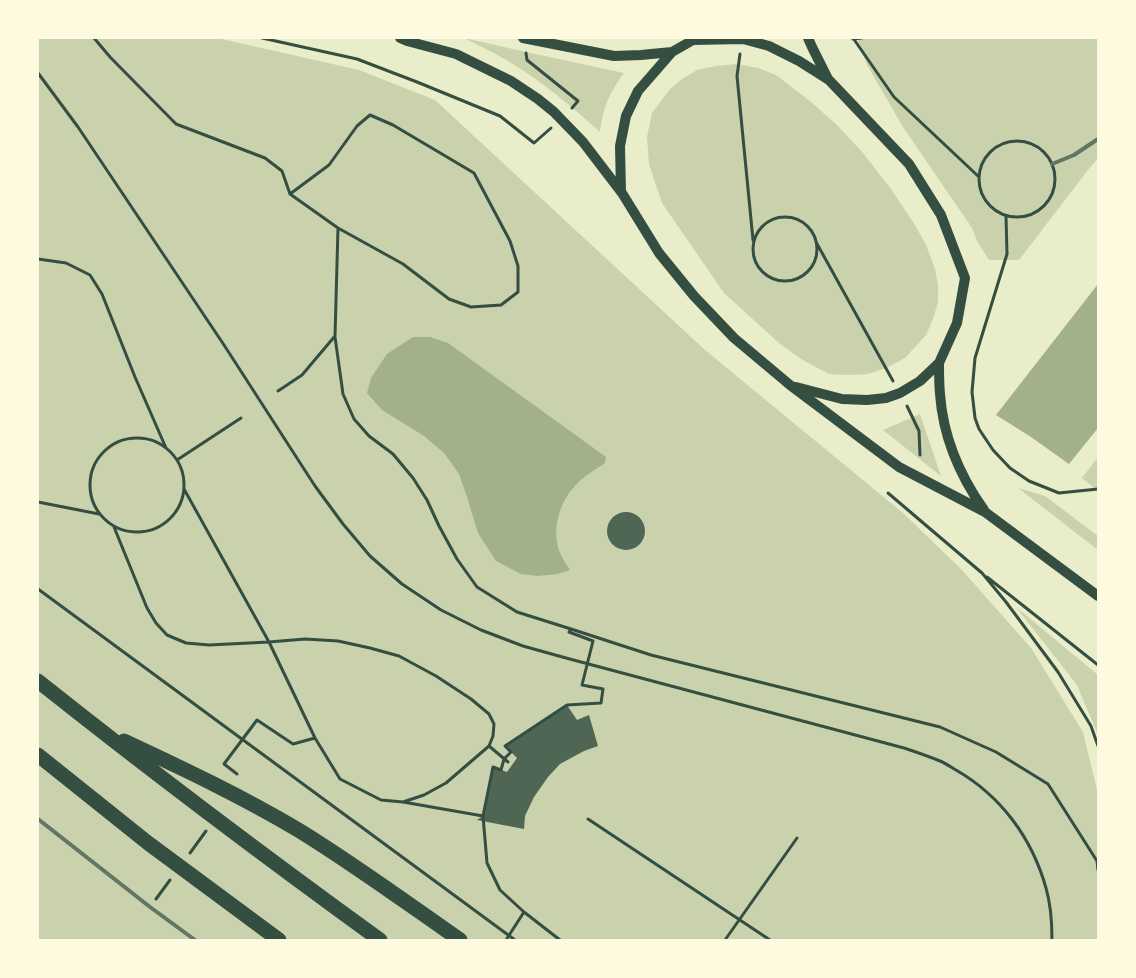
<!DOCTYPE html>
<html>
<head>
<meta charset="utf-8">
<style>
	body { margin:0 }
	#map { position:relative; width:1136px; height:978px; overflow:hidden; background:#e9edc9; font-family:"PT Sans Narrow",sans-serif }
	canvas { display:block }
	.frame { position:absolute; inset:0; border:39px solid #fefae0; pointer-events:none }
</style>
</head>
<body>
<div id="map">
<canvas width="1136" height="978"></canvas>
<div class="frame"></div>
</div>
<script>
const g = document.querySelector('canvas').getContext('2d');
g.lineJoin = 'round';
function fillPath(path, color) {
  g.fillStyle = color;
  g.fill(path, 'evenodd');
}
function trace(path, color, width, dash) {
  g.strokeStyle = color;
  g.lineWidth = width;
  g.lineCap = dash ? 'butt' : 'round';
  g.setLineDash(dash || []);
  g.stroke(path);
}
const green = new Path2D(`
	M 38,38 L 217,38 L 359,70 L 435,100 L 705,350 L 903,513 L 961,569 L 1031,648 L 1083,732 L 1098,794 L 1098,940 L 38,940 Z
	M 464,38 L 526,52 L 624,73 C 609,94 604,105 600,132 C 571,106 542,81 508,61 C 494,53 479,45 464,38 Z
	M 857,38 L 1098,38 L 1098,158 L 1088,170 L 1019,260 L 989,260 L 978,243 L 972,228 L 903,127 L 867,65 Z
	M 737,64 L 758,68 L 776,75 L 811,102 L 838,126 L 863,153 L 891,189 L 915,225 L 926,245 L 935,269 L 938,285 L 938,302 L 933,319 L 926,335 L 905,358 L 886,368 L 868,374 L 848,375 L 829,374 L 801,359 L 780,344 L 724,293 L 662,203 L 649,164 L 647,137 L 652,113 L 670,89 L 682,79 L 697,70 L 716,66 Z
	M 920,414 L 941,476 L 883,430 Z
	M 1098,457 L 1098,491 L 1082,478 Z
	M 1018,488 L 1045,496 L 1098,536 L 1098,550 Z
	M 1016,607 L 1098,675 L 1098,735 L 1077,685 Z`);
const water = new Path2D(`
	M 1098,284 L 1098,428 L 1069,464 L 1031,437 L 996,415 Z
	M 413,337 L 430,337 L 448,343 L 606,457 L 605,463 C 595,470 582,477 574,487 C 561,501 554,523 557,542 C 558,552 565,562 570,570 L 557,574 L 538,576 L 521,574 L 496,561 L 478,533 L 467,497 L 459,474 L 444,453 L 424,436 L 382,410 L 367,393 L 371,378 L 387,354 Z`);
const building = new Path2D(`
	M607 531a19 19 0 1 1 38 0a19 19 0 1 1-38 0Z
	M 567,705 L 577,720 L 589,715 L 598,746 L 584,751 L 560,764 L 548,777 L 534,797 L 525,816 L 524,829 L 477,820 L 483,816 L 493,767 L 507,772 L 517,758 L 505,746 Z`);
const path = new Path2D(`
	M 94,38 L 110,57 L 176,124 L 265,158 L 282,171 L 290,194 L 338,228 L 335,336 L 302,375 L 278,391
	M 262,38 L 357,59 L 417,82 L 500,116 L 534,143 L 551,128
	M 853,38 L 894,97 L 978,176
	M 853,39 L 862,38
	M 526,53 L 527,60 L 578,101 L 572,108
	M 740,54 L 737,76 L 753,240
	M 38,73 L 78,127 L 224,345 L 315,486 L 343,524 L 370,556 L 402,584 L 441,610 L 481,630 L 523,646 L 566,658 L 904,748 C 916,752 928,756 940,761 C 945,763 951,767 956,770 C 1001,796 1032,838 1046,888 C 1051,905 1052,923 1052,940
	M979 179a38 38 0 1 1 76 0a38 38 0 1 1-76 0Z
	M 290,194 L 329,165 L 357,126 L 370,115 L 393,125 L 474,173 L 510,241 L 518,266 L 518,292 L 501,305 L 471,307 L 449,299 L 403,264 L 338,228
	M 1006,216 L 1007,254 L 975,358 L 972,392 L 975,418 L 979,429 L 993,450 L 1010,468 L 1029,481 L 1059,493 L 1098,489
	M753 249a32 32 0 1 1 64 0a32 32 0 1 1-64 0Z
	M 816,242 L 893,381
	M 38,259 L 66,263 L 90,275 L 102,294 L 135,377 L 166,448
	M 335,337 L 343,394 L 354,419 L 369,436 L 393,454 L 413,478 L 427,500 L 439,526 L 457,559 L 477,587 L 517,612 L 571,629
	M 907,406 L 919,431 L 920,455
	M90 485a47 47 0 1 1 94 0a47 47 0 1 1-94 0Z
	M 177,460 L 241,418
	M 888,493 L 982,573 L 1006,602 L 1058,672 L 1091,726 L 1098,746
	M 38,502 L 99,514
	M 114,527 L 147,608 L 156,623 L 167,635 L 186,643 L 209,645 L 269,642 L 184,489
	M 987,577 L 1098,665
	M 38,589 L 515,940
	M 569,632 L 571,629 L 651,655 L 940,727 L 996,752 L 1048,784 L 1097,861 L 1098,870
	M 305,639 L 338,641 L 370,648 L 399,656 L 436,676 L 471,699 L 489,714 L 494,724 L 493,736 L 489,746 L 446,783 L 424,795 L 403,802 L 381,800 L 340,779 L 315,738 L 269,642 Z
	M 489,746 L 508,762
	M 237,774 L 224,764 L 257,720 L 293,744 L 315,738
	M 403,802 L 483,816 L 493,767 L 501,770 L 504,759 L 511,752 L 505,746 L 567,705 L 601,703 L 603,689 L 582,685 L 593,641 L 569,632
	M 483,816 L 487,863 L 500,890 L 524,912 L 506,940
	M 588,819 L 770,940
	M 190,853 L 206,831
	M 156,899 L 170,880
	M 524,912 L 560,940
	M 725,940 L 797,838`);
const service = new Path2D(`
	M 1052,164 L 1074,155 L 1098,139
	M 38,819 L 150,907 L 195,940`);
const secondary = new Path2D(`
	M 400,38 L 407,41 L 456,54 L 511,81 L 538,99 L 554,112 L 583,142 L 622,193 L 659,253 L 694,296 L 734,338 L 790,385 L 899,467 L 985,512 L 1098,596
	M 523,38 L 614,56 L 641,55 L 672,52
	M 808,38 L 812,47 L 828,79
	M 621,192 L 620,146 L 626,116 L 638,91 L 672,52 L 693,40 L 743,39 L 769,46 L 799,61 L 829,80 L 909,164 L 941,215 L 965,278 L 957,323 L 939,363 L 920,381 L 900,393 L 886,398 L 867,400 L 842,399 L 796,387
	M 939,363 C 939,374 939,384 940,394 C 943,436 960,476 984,510`);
const motorway = new Path2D(`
	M 38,681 C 150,770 264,856 380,940
	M 124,741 C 184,769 243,797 300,831 C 355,865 407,903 460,940
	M 38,755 L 148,843 L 279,940`);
fillPath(green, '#cad2ad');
fillPath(water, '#a3b18a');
fillPath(building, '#4f6655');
trace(path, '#344e41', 3);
trace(service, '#617663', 4);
trace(secondary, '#344e41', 10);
trace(motorway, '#344e41', 15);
</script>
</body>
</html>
